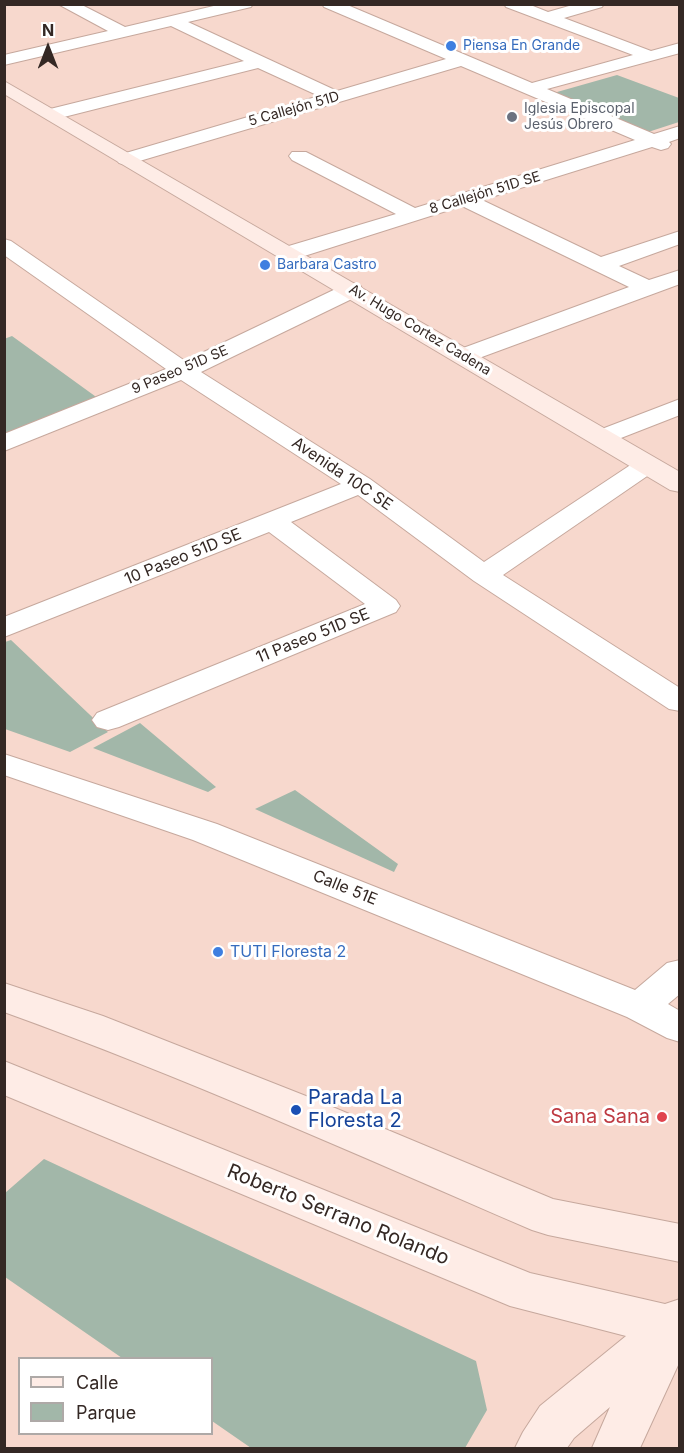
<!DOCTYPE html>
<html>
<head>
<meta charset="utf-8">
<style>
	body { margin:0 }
	#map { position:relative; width:684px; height:1453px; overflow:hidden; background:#f7d8cd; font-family:Inter,sans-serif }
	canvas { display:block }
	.frame { position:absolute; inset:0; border:6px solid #342824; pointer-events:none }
	.legend { position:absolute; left:18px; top:1357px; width:195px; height:78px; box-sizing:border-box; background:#fff; border:2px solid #aea9a7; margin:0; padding:8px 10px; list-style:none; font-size:18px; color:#342824 }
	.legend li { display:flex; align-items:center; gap:12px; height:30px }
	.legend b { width:30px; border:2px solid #aea9a7 }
	.north { position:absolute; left:18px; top:18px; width:60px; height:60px; -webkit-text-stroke:4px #fff; paint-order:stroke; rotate:0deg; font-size:16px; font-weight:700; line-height:24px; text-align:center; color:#342824 }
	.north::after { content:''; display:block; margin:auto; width:21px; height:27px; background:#342824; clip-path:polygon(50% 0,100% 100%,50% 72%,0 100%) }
</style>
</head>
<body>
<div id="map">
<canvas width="684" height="1453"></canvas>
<div class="frame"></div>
<ul class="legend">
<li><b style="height:8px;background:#feece6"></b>Calle</li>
<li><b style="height:16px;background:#a2b7a9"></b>Parque</li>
</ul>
<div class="north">N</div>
</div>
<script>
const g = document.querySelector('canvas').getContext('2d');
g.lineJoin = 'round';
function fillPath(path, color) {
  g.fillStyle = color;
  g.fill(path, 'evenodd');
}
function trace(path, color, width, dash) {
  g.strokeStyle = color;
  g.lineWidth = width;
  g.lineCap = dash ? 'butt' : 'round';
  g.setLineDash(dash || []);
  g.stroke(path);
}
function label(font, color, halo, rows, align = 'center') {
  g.font = font + ' Inter,sans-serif';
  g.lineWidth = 6;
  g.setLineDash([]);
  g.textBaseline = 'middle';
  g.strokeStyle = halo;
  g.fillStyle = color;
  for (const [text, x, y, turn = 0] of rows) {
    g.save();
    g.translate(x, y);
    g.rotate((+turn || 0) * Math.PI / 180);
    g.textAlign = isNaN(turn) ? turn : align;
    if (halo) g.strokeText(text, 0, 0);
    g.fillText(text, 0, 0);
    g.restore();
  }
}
const green = new Path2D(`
	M 617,75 L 679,98 L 679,122 L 645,133 L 550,94 Z
	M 12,336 L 99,399 L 5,438 L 4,339 Z
	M 11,640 L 108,732 L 70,752 L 5,729 L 5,642 Z
	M 140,723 L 216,787 L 208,792 L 93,748 Z
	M 295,790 L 398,864 L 394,872 L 255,809 Z
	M 44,1159 L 476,1361 L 487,1410 L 465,1448 L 251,1448 L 212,1421 L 212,1358 L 122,1358 L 5,1277 L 5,1193 Z`);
const street = new Path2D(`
	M 58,4 L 80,4 L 125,27 L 222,4 L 253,4 L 251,7 L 188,22 L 337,91 L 446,59 L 324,7 L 322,4 L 345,4 L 532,83 L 633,55 L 506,7 L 504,4 L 528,4 L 548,12 L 576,4 L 604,4 L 602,7 L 564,18 L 651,51 L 680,43 L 680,53 L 547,89 L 654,134 L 680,126 L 680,138 L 669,142 L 671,144 L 668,148 L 661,150 L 652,147 L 482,200 L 601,257 L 680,231 L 680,244 L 619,266 L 649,280 L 680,270 L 680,284 L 471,361 L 463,363 L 455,361 L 451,356 L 455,351 L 629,287 L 462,206 L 298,258 L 290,259 L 282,258 L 279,253 L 282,248 L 396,214 L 292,160 L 289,156 L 292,152 L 306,152 L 415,208 L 635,140 L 461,66 L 126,165 L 119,163 L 116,159 L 119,155 L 319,96 L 258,68 L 52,120 L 46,118 L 43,114 L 46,110 L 244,61 L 171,26 L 4,65 L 4,55 L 108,31 Z
	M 4,239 L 11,241 L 185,361 L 344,285 L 352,283 L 360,285 L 363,290 L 360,295 L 201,372 L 370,479 L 484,562 L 638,460 L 647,457 L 656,460 L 660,465 L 656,470 L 503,575 L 680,688 L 680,711 L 669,709 L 474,581 L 358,495 L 291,522 L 396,600 L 400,606 L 396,612 L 119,727 L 108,730 L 97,727 L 92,720 L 97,713 L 365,604 L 269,532 L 4,637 L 4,617 L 341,484 L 181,380 L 4,451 L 4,434 L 166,369 L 4,255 Z
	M 680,399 L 680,415 L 603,445 L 594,442 L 590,437 L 594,432 Z
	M 4,754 L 217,824 L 635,990 L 667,963 L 680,960 L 680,994 L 668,1004 L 680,1011 L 680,1042 L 667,1038 L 627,1017 L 193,840 L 4,775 Z`);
const secondary = new Path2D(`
	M 4,81 L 680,472 L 680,492 L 670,490 L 4,94 Z
	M 4,983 L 103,1016 L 311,1098 L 553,1199 L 680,1224 L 680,1262 L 548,1235 L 532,1230 C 358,1155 184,1077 4,1012 Z
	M 4,1061 L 530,1273 L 665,1304 L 680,1299 L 680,1361 L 640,1448 L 592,1448 L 610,1407 L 574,1438 L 567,1448 L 515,1448 L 523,1432 L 540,1406 L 626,1336 L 510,1306 L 4,1095 Z`);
const markers = [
	[451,46,6,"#3f7fe0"],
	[512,117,6,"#6b7280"],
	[265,265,6,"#3f7fe0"],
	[218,952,6,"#3f7fe0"],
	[296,1110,6,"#1a4fb4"],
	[662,1117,6,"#e0444e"]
];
const farShopnames = [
	["Piensa En Grande",463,46],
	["Barbara Castro",277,265]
];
const farStreetnames = [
	["5 Callejón 51D",294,109,-16],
	["8 Callejón 51D SE",485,193,-17],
	["Av. Hugo Cortez Cadena",420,330,31],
	["9 Paseo 51D SE",180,370,-23]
];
const farWorshipnames = [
	["Iglesia Episcopal",524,109],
	["Jesús Obrero",524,125]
];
const streetNames = [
	["Avenida 10C SE",342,474,34],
	["10 Paseo 51D SE",183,557,-22],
	["11 Paseo 51D SE",313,636,-22],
	["Calle 51E",345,888,22]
];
const shopNames = [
	["TUTI Floresta 2",230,952]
];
const nearTransitnames = [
	["Parada La",308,1098],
	["Floresta 2",308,1121]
];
const nearHealthnames = [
	["Sana Sana",650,1117]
];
const nearStreetnames = [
	["Roberto Serrano Rolando",338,1215,22]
];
fillPath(green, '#a2b7a9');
trace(street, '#c6a89d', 2);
trace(secondary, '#c6a89d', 2);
fillPath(street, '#fff');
fillPath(secondary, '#feece6');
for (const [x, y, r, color] of markers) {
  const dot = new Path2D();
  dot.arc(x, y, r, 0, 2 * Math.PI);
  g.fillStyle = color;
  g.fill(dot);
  trace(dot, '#fff', 2);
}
label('14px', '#366cbe', '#fff', farShopnames, 'left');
label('14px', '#342824', '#fff', farStreetnames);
label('14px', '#5b616d', '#fff', farWorshipnames, 'left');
label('16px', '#342824', '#fff', streetNames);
label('16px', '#366cbe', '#fff', shopNames, 'left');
label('20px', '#164399', '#fff', nearTransitnames, 'left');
label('20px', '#be3a42', '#fff', nearHealthnames, 'right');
label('20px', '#342824', '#fff', nearStreetnames);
</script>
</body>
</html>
